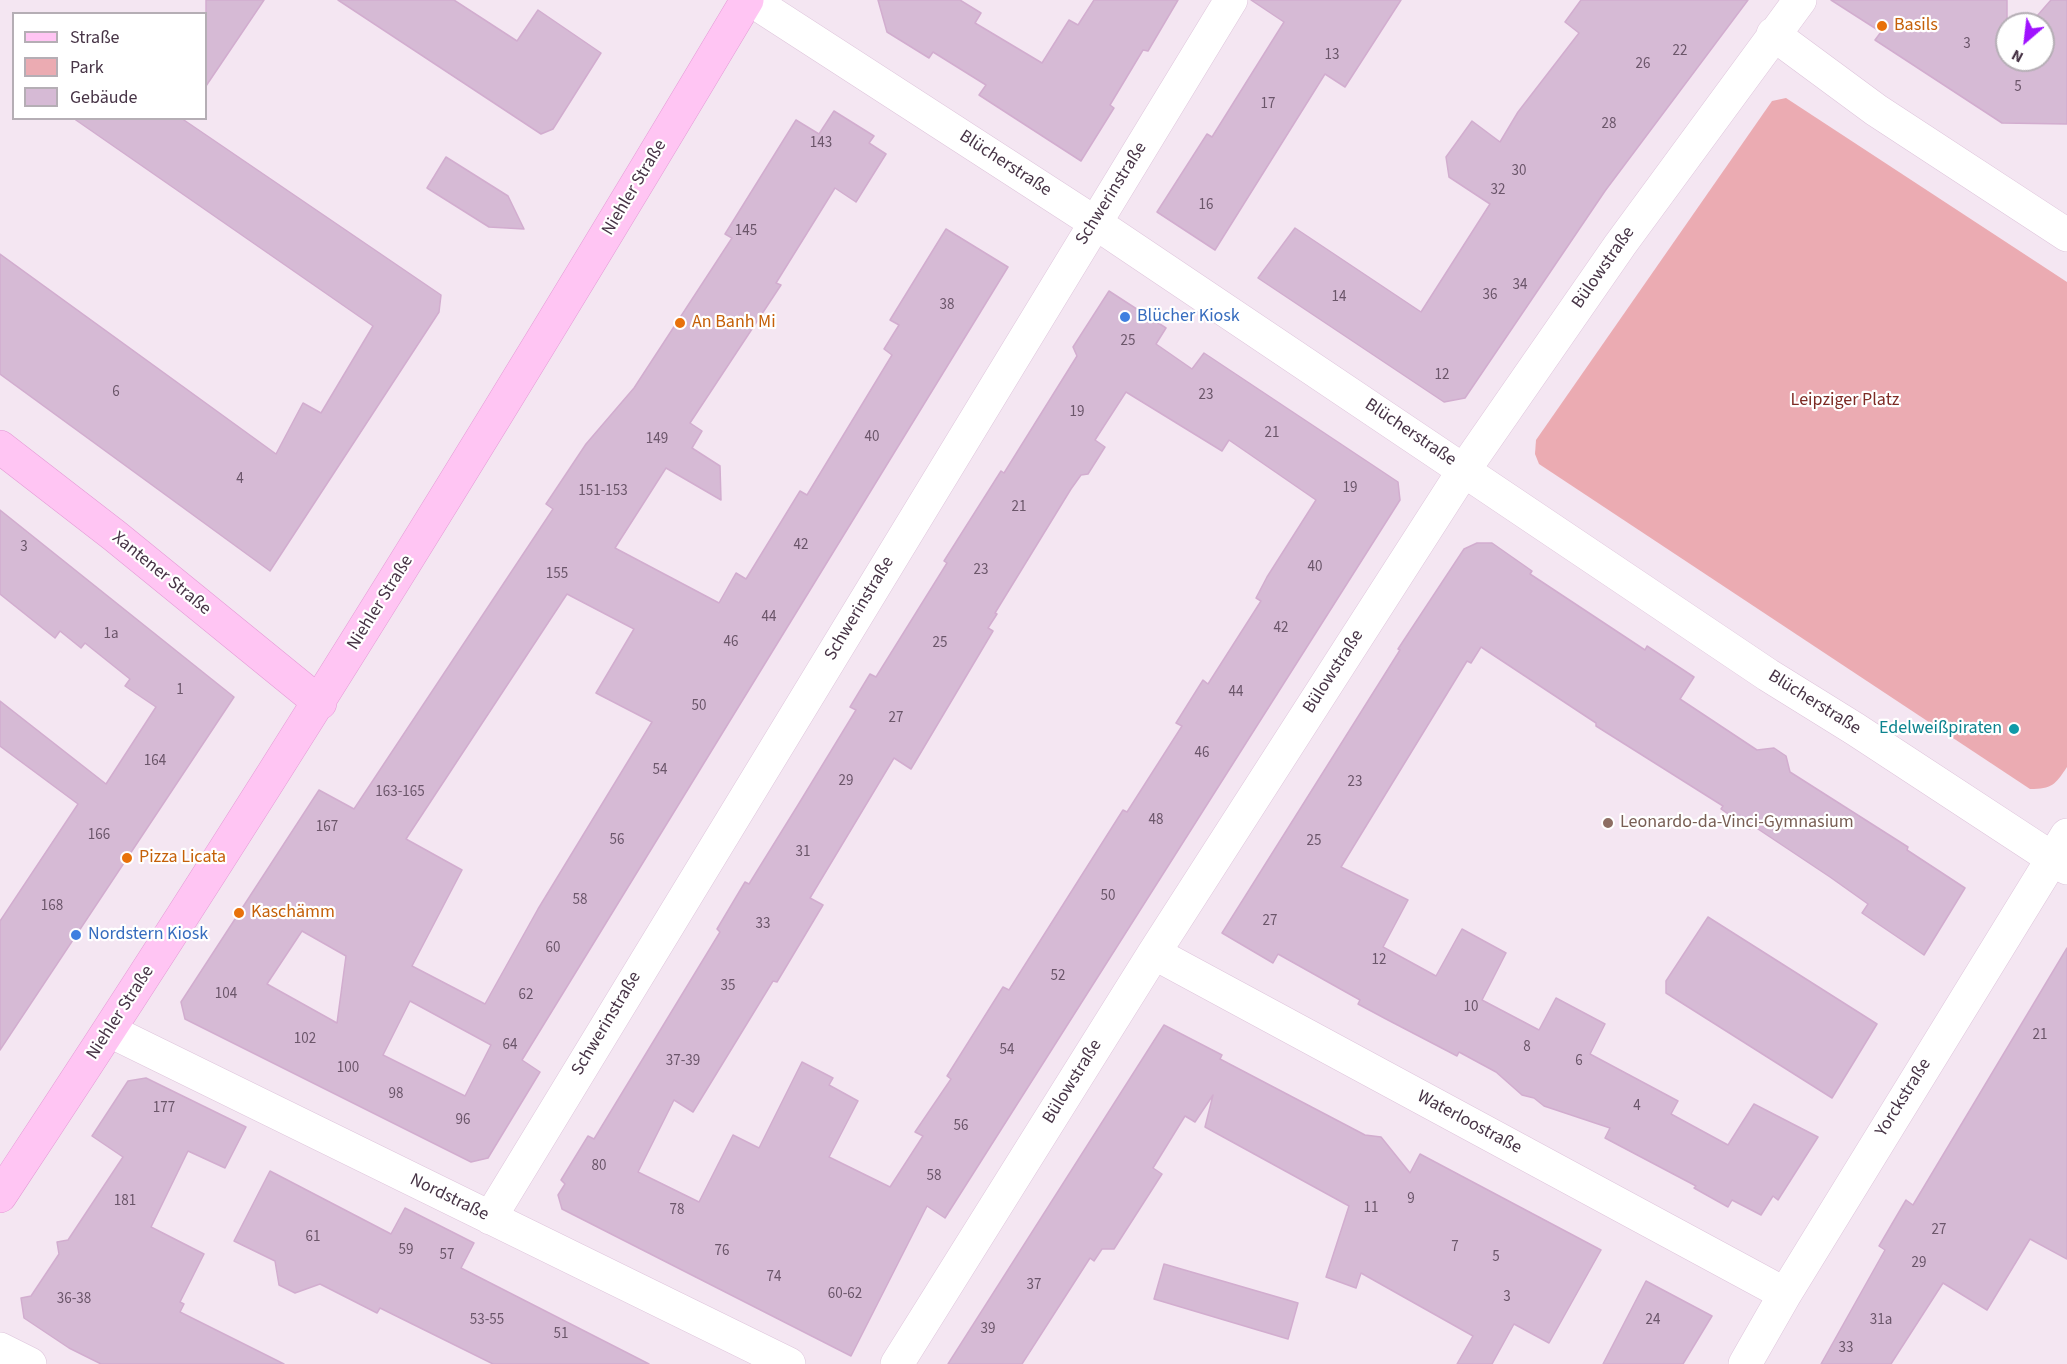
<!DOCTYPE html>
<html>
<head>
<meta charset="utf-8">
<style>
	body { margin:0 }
	#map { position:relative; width:2067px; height:1364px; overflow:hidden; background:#f4e6f2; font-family:"Source Sans 3",sans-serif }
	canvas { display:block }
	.legend { position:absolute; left:12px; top:12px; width:195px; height:108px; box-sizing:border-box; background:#fff; border:2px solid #b5aeb5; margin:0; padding:8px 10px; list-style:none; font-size:18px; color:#473446 }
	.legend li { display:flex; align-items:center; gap:12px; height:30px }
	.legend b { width:30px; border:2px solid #b5aeb5 }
	.north { position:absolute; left:1995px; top:12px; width:60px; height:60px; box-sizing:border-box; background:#fff; border:2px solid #b5aeb5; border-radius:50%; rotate:208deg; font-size:16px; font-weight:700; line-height:24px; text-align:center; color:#473446 }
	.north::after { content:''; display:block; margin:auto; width:21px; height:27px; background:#a012ff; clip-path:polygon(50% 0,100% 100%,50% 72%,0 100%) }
</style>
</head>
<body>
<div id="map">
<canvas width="2067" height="1364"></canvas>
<ul class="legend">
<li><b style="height:8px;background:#ffc5f3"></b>Straße</li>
<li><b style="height:16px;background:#ebabb2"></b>Park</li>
<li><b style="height:16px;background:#d6bad5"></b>Gebäude</li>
</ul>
<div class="north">N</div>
</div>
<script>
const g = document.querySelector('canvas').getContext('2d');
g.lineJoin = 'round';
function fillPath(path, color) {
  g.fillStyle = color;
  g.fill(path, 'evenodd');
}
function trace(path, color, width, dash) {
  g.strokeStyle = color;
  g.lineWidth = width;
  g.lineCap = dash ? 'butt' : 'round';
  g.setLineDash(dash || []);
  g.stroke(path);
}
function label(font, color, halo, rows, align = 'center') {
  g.font = font + ' "Source Sans 3",sans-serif';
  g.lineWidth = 4.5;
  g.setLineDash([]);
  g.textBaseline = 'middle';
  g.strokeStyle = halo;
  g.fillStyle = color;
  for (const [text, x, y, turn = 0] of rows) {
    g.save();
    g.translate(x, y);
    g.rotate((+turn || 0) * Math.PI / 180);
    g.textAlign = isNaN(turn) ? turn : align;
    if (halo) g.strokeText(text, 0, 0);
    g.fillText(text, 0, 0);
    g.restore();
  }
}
const green = new Path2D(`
	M 1786,98 L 2067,282 L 2067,767 C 2055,785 2052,789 2030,789 L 1539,464 L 1535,454 L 1536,440 L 1772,101 Z`);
const building = new Path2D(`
	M 206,0 L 264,0 L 206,86 Z
	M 338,0 L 454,0 L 517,41 L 538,10 L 601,53 L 553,129 L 541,134 Z
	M 878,0 L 960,0 L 981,13 L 975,23 L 1042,63 L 1069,20 L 1078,25 L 1094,0 L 1178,0 L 1148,51 L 1143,50 L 1110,105 L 1114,108 L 1081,161 L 979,95 L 986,85 L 933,52 L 929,58 L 887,32 Z
	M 1251,0 L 1401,0 L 1345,87 L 1325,74 L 1215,250 L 1157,212 L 1207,134 L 1212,137 L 1284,22 Z
	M 1581,0 L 1748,0 L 1605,191 L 1465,398 L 1444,402 L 1258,278 L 1295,228 L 1421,312 L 1490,204 L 1449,177 L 1446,157 L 1472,121 L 1500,142 L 1518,112 L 1579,33 L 1565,22 Z
	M 1831,0 L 2007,0 L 2007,60 L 2043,60 L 2043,24 L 2030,24 L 2051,0 L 2067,0 L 2067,124 L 2002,123 L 1875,40 L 1881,32 Z
	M 834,111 L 874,136 L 869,143 L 886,154 L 856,202 L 835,188 L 776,283 L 781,285 L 690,423 L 702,431 L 692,448 L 720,466 L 721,500 L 666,468 L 615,548 L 719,603 L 736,573 L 746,579 L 800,491 L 807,495 L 892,355 L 884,349 L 899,325 L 890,320 L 946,229 L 1008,267 L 522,1060 L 540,1072 L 488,1158 L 471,1162 L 185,1019 L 181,1002 L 319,790 L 354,809 L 553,509 L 546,504 L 586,444 L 634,388 L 732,238 L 725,234 L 796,120 L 819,134 ZM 567,594 L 634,629 L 596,693 L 652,722 L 538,909 L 485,1004 L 412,966 L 462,870 L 406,839 ZM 302,931 L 346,956 L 337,1023 L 267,984 ZM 410,1001 L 491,1045 L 465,1096 L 383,1055 Z
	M 73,118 L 181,118 L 441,295 L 439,312 L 270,571 L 0,374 L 0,254 L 276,454 L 303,403 L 321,413 L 373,326 Z
	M 446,157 L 508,196 L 524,229 L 489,227 L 427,188 Z
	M 1109,291 L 1166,328 L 1156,344 L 1192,369 L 1204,353 L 1398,482 L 1400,500 L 945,1218 L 927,1206 L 851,1356 L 562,1209 L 558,1195 L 565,1184 L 561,1180 L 588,1136 L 594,1139 L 720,932 L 717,929 L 745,882 L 749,884 L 798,805 L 856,710 L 850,707 L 870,674 L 876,677 L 947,563 L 944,561 L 1001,471 L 1004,473 L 1077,356 L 1073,347 ZM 1126,392 L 1222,451 L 1229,440 L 1316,500 L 1267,577 L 1256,598 L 1261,601 L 1208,684 L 1203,680 L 1176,723 L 1182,726 L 1127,812 L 1123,810 L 1009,990 L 1003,987 L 947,1076 L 951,1079 L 915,1132 L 923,1136 L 890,1187 L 829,1157 L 858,1101 L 829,1085 L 833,1078 L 802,1062 L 759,1148 L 733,1135 L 699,1202 L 638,1172 L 674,1100 L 693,1112 L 773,981 L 777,982 L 823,905 L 810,898 L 894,758 L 911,769 L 993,631 L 988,628 L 997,614 L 995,613 L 1071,489 L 1081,475 L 1088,474 L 1105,447 L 1095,440 Z
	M 0,510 L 234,697 L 0,1050 L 0,921 L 78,804 L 0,746 L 0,701 L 106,784 L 156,707 L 125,686 L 130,679 L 85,643 L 81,648 L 60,631 L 55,638 L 0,594 Z
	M 1477,543 L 1492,543 L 1532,571 L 1530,574 L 1645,650 L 1647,646 L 1694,677 L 1680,699 L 1757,750 L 1774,748 L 1786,756 L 1790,772 L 1908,847 L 1907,850 L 1965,888 L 1924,955 L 1862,913 L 1868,904 L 1830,877 L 1752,825 L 1750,829 L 1721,809 L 1723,806 L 1596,726 L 1596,723 L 1481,647 L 1471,663 L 1467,661 L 1341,867 L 1408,900 L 1383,947 L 1436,976 L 1462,929 L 1506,953 L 1482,1000 L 1539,1030 L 1556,998 L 1605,1024 L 1590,1054 L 1678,1101 L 1671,1114 L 1728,1145 L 1754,1104 L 1818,1137 L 1778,1200 L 1773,1196 L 1761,1215 L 1732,1200 L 1728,1207 L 1694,1188 L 1696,1186 L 1605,1138 L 1610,1128 L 1544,1106 L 1534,1098 L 1522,1095 L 1496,1072 L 1459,1052 L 1457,1056 L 1386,1019 L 1358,1004 L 1360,1000 L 1278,954 L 1273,963 L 1222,933 L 1400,650 L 1398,649 L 1464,549 Z
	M 1708,917 L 1877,1024 L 1832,1098 L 1666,993 L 1666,981 Z
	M 2067,948 L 2067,1259 L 2030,1239 L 1987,1310 L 1943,1283 L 1891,1364 L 1821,1364 L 1885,1250 L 1879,1246 L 1906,1200 L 1913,1205 Z
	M 1164,1025 L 1222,1055 L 1220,1059 L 1365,1135 L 1381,1137 L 1410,1173 L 1420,1154 L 1601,1250 L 1549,1343 L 1514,1324 L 1492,1364 L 1457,1364 L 1473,1336 L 1361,1273 L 1356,1288 L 1326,1277 L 1349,1206 L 1205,1127 L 1213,1095 L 1195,1122 L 1185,1116 L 1153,1168 L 1162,1174 L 1114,1249 L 1102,1249 L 1094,1261 L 1090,1258 L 1022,1364 L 948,1364 Z
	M 146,1078 L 246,1127 L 225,1168 L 188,1151 L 151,1227 L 204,1254 L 180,1302 L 184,1304 L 180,1312 L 284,1364 L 101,1364 L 69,1348 L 24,1318 L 21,1298 L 31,1296 L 59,1254 L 57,1242 L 68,1240 L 123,1157 L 92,1136 L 128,1081 Z
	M 270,1171 L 391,1234 L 405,1208 L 474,1243 L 461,1268 L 649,1364 L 493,1364 L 380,1308 L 377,1313 L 320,1284 L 295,1293 L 279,1285 L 275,1261 L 234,1241 Z
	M 1164,1264 L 1298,1303 L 1288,1339 L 1154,1299 Z
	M 1646,1281 L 1712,1316 L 1683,1364 L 1603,1364 Z`);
const street = new Path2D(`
	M 751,0 L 1094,222 L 1768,675 L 1855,729 L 2067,868
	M 1773,34 L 1876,110 L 2067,235
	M 1154,953 L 1785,1294
	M 110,1031 L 789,1364
	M 490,1218 L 1231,0
	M 0,1349 L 30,1364
	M 897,1364 L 1154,953 L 1464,470 L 1620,245 L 1800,0
	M 1745,1364 L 1785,1294 L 2067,835`);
const secondary = new Path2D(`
	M 0,447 L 115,536 L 320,703
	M 0,1196 C 260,804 506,404 747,0`);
const markers = [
	[1882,26,6,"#e8710a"],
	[1125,317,6,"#3f7fe0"],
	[680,323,6,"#e8710a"],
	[2014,729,6,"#0f9aa8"],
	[1608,823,6,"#8d6e63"],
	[127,858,6,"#e8710a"],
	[239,913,6,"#e8710a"],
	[76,935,6,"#3f7fe0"]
];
const numberNames = [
	["3",1967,45],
	["22",1680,52],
	["13",1332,56],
	["26",1643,65],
	["5",2018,88],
	["17",1268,105],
	["28",1609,125],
	["143",821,144],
	["30",1519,172],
	["32",1498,191],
	["16",1206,206],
	["145",746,232],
	["34",1520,286],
	["36",1490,296],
	["14",1339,298],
	["38",947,306],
	["25",1128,342],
	["12",1442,376],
	["6",116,393],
	["23",1206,396],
	["19",1077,413],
	["21",1272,434],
	["40",872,438],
	["149",657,440],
	["4",240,480],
	["19",1350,489],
	["151-153",603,492],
	["21",1019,508],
	["42",801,546],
	["3",24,548],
	["40",1315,568],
	["23",981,571],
	["155",557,575],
	["44",769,618],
	["42",1281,629],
	["1a",111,635],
	["46",731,643],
	["25",940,644],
	["1",180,691],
	["44",1236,693],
	["50",699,707],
	["27",896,719],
	["46",1202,754],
	["164",155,762],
	["54",660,771],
	["29",846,782],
	["23",1355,783],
	["163-165",400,793],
	["48",1156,821],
	["167",327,828],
	["166",99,836],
	["56",617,841],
	["25",1314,842],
	["31",803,853],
	["50",1108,897],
	["58",580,901],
	["168",52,907],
	["27",1270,922],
	["33",763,925],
	["60",553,949],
	["12",1379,961],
	["52",1058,977],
	["35",728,987],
	["104",226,995],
	["62",526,996],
	["10",1471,1008],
	["21",2040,1036],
	["102",305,1040],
	["64",510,1046],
	["8",1527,1048],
	["54",1007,1051],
	["37-39",683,1062],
	["6",1579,1062],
	["100",348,1069],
	["98",396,1095],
	["4",1637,1107],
	["177",164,1109],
	["96",463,1121],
	["56",961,1127],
	["80",599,1167],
	["58",934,1177],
	["9",1411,1200],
	["181",125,1202],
	["11",1371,1209],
	["78",677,1211],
	["27",1939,1231],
	["61",313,1238],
	["7",1455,1248],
	["59",406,1251],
	["76",722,1252],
	["57",447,1256],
	["5",1496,1258],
	["29",1919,1264],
	["74",774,1278],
	["37",1034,1286],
	["60-62",845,1295],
	["3",1507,1298],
	["36-38",74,1300],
	["53-55",487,1321],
	["24",1653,1321],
	["31a",1881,1321],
	["39",988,1330],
	["51",561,1335],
	["33",1846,1349]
];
const foodNames = [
	["Basils",1894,26],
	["An Banh Mi",692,323],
	["Pizza Licata",139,858],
	["Kaschämm",251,913]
];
const streetNames = [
	["Blücherstraße",1005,164,33],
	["Niehler Straße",635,188,-59],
	["Schwerinstraße",1112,194,-58],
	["Bülowstraße",1604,268,-55],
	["Blücherstraße",1410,433,34],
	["Xantener Straße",161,574,39],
	["Niehler Straße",381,603,-58],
	["Schwerinstraße",860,609,-59],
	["Bülowstraße",1334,672,-57],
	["Blücherstraße",1814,703,32],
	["Niehler Straße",121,1013,-57],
	["Schwerinstraße",607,1024,-59],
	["Bülowstraße",1073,1082,-58],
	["Yorckstraße",1904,1098,-58],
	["Waterloostraße",1469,1123,28],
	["Nordstraße",449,1198,26]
];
const shopNames = [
	["Blücher Kiosk",1137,317],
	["Nordstern Kiosk",88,935]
];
const parkNames = [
	["Leipziger Platz",1845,401]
];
const cultureNames = [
	["Edelweißpiraten",2002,729]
];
const educationNames = [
	["Leonardo-da-Vinci-Gymnasium",1620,823]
];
fillPath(green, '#ebabb2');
fillPath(building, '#d6bad5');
trace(building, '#d2adcf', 1.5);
trace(street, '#dec4db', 34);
trace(secondary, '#e49ad6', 34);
trace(street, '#fff', 33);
trace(secondary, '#ffc5f3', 33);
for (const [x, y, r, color] of markers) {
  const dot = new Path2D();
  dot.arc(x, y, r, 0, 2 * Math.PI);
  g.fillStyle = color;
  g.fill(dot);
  trace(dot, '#fff', 2);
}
label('15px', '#6b566a', null, numberNames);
label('18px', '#c56008', '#fff', foodNames, 'left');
label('18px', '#473446', '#fff', streetNames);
label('18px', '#366cbe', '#fff', shopNames, 'left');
label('18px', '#7d2a24', '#fff', parkNames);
label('18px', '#0d838f', '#fff', cultureNames, 'right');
label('18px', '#785e54', '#fff', educationNames, 'left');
</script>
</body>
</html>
